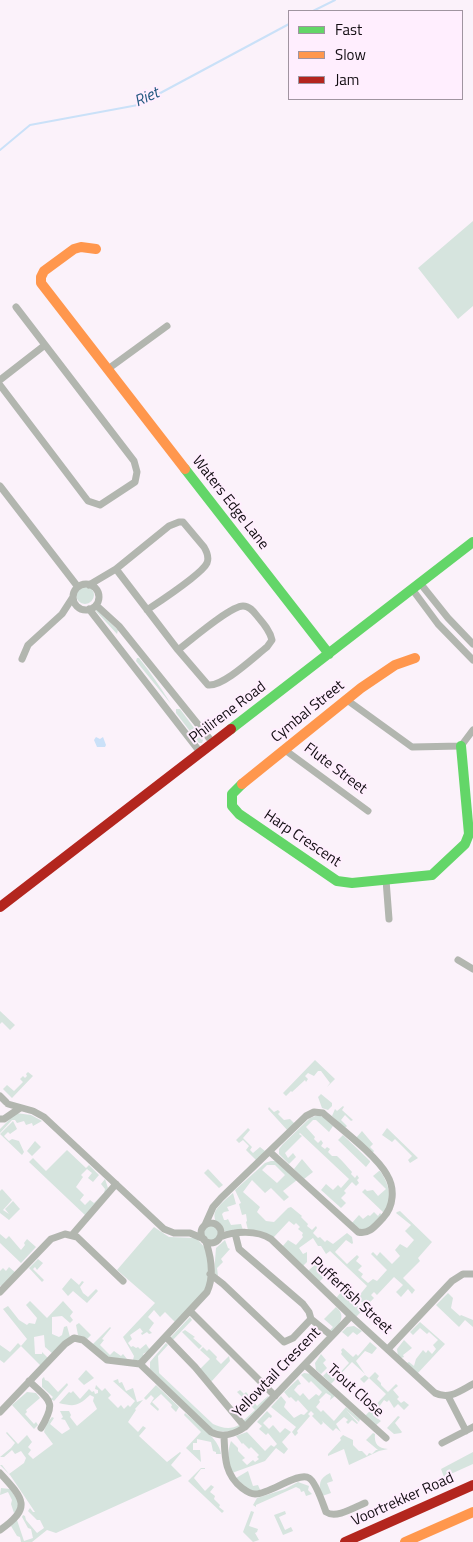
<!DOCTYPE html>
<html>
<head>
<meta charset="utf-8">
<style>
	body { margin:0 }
	#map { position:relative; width:473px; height:1542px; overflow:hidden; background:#fbf2fa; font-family:"Titillium Web",sans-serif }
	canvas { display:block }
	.legend { position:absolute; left:288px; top:10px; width:175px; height:90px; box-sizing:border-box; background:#ffeefe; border:1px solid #a094a0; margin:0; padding:6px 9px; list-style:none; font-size:15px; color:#120d12 }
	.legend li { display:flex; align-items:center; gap:10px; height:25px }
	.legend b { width:25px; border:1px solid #a094a0 }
</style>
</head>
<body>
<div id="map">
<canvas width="473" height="1542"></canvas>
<ul class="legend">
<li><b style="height:6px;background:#63d668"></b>Fast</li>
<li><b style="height:6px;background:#ff974d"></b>Slow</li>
<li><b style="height:6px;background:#b3261e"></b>Jam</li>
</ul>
</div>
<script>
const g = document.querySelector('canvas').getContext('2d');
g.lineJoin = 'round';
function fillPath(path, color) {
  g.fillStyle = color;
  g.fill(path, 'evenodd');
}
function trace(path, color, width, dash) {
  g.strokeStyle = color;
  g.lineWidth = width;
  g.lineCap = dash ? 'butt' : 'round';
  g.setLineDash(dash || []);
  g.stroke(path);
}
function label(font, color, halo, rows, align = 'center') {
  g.font = font + ' "Titillium Web",sans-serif';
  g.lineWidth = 4;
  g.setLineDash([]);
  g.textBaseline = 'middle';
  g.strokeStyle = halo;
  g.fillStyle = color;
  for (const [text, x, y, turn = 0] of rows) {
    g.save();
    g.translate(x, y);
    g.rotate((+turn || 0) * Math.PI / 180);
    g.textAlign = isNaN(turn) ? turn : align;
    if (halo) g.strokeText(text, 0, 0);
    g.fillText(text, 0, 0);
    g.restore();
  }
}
const green = new Path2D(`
	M 473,221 L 473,306 L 458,319 L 418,268 Z
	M76 595a9 9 0 1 1 18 0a9 9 0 1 1-18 0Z
	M 95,608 L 118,630 L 117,634 L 95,610 Z
	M 137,658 L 139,658 C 151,673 161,688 171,704 L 136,661 Z
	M 176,709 L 180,709 L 203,740 L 202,743 L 199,743 L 176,713 Z
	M 0,1011 L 15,1025 L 10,1030 L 2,1022 L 0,1024 Z
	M 315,1060 L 335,1079 L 327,1087 L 330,1083 L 321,1071 L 318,1071 L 314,1076 L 308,1073 L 305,1076 L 308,1079 L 306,1082 L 305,1080 L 292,1092 L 291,1091 L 286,1096 L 283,1093 Z
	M 28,1072 L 33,1076 L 12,1098 L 3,1089 L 7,1085 L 14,1091 L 23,1082 L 20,1079 L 23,1076 L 25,1078 L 27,1076 L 26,1074 Z
	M 321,1094 L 332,1103 L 332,1106 L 328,1110 L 322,1108 L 318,1097 Z
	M 343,1106 L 344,1107 L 342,1110 L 353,1120 L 351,1121 L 345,1115 L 341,1120 L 347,1126 L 346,1127 L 343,1127 L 332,1116 L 335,1109 L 337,1111 Z
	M 269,1107 L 274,1112 L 278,1110 L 280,1112 L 278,1114 L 284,1120 L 290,1119 L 295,1124 L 288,1131 L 268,1109 Z
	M 16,1113 L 31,1115 L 42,1121 L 33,1126 L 32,1123 L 26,1125 L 24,1121 L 17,1123 L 15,1120 L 12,1120 L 0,1133 L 0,1129 Z
	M 318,1115 L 325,1118 L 333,1126 L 329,1132 L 316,1120 L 313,1120 L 306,1127 L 315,1137 L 314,1139 L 318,1143 L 321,1140 L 323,1143 L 321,1146 L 325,1149 L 327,1147 L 330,1149 L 328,1152 L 332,1156 L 337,1156 C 343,1161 347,1167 352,1172 L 351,1174 L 355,1178 L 357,1175 L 359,1178 L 357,1180 L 359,1183 L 356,1186 L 352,1182 L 344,1191 L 346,1193 L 341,1198 L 346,1203 L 341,1208 L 321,1190 L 326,1184 L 333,1190 L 338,1185 L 341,1188 L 349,1179 L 300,1133 L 299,1134 L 302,1136 L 285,1153 L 288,1158 L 293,1153 L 296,1157 L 289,1164 L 279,1154 L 279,1149 L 283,1144 L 310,1118 Z
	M 13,1121 L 17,1129 L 10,1134 L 8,1132 L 4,1136 L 9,1141 L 12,1139 L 19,1141 L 24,1152 L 22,1155 L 0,1134 Z
	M 248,1128 L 250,1130 L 243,1138 L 252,1147 L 250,1150 L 253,1153 L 260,1147 L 265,1151 L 257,1161 L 246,1150 L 249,1146 L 243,1140 L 239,1143 L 236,1140 Z
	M 387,1128 L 418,1158 L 410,1163 L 408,1160 L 412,1156 L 395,1139 L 392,1142 L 382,1135 Z
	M 362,1131 L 373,1144 L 370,1147 L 374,1151 L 372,1154 L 356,1138 Z
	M 343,1135 L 370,1161 L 370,1162 L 366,1167 L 338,1140 Z
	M 35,1141 L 41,1147 L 32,1156 L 27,1151 Z
	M 67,1150 L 86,1168 L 89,1165 L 99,1175 L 93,1182 L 88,1178 L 92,1173 L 87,1169 L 81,1175 L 83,1177 L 76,1187 L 84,1195 L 80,1200 L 85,1205 L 90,1200 L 94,1203 L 104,1193 L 105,1189 L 101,1184 L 105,1179 L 108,1188 L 86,1216 L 29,1162 L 33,1158 L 46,1171 Z
	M 302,1159 L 313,1172 L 304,1179 L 294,1169 Z
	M 271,1161 L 275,1161 L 297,1180 L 283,1191 L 289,1197 L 284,1201 L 271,1188 L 265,1193 L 252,1180 L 243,1192 L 260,1207 L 257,1212 L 266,1221 L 274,1222 L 288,1208 L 291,1207 L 302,1216 L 301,1217 L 308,1224 L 307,1226 L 312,1230 L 316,1226 L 317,1228 L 313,1233 L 318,1238 L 320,1237 L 325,1242 L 327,1240 L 333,1244 L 347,1233 L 352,1237 L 353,1243 L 352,1244 L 346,1240 L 335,1252 L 347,1264 L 357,1255 L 359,1257 L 356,1261 L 362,1266 L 358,1270 L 363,1274 L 361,1277 L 368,1283 L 373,1279 L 377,1281 L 387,1270 L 371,1254 L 373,1252 L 377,1256 L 380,1252 L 392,1264 L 400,1256 L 395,1250 L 400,1244 L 407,1248 L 414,1240 L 405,1231 L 411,1225 L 396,1213 L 397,1212 L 400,1211 L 432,1242 L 418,1258 L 420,1261 L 403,1278 L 415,1290 L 412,1294 L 408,1289 L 401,1297 L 396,1292 L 403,1285 L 394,1277 L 377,1295 L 374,1292 L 371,1295 L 374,1298 L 356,1317 L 337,1299 L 337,1297 L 341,1292 L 351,1300 L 352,1304 L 354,1303 L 359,1307 L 363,1303 L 357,1298 L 367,1286 L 330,1251 L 326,1254 L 321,1246 L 318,1246 L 313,1238 L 299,1248 L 303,1254 L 307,1252 L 307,1262 L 303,1266 L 282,1247 L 288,1240 L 296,1245 L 303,1237 L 302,1235 L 303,1233 L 298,1229 L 300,1227 L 296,1223 L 294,1225 L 289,1221 L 273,1238 L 248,1230 L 246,1222 L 247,1221 L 246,1214 L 242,1215 L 239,1204 L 241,1203 L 235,1190 L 265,1163 ZM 267,1165 L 275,1165 L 285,1175 L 277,1183 L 262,1170 Z
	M 208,1169 L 223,1185 L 219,1188 L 204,1173 Z
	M 379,1171 L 380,1171 C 389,1183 393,1199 384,1213 L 362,1192 L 365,1189 L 367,1191 L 373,1190 L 378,1196 L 386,1189 L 373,1176 Z
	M 2,1189 L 12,1200 L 3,1210 L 9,1214 L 5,1209 L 13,1201 L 20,1209 L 9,1220 L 0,1213 L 0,1191 Z
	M 233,1193 L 236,1204 L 227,1207 L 229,1211 L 224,1212 L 222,1214 L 224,1220 L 226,1220 L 228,1219 L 231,1225 L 241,1224 L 243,1230 C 238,1230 232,1233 227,1232 C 219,1230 211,1218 216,1210 C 220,1204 227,1198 233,1193 Z
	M 374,1212 L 378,1216 L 380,1213 L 382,1215 L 371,1228 L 359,1230 L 351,1224 L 359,1215 L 363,1219 L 368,1215 L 370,1216 Z
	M204 1233a7 7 0 1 1 14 0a7 7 0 1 1-14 0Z
	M 154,1227 L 169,1237 L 196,1238 C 199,1241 204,1246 206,1250 C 209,1259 210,1281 205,1289 C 199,1301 185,1312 176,1323 L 165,1312 L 160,1317 L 154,1310 L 148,1317 L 154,1323 L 149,1330 L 152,1333 L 149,1334 L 147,1332 L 142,1335 L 141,1333 L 143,1332 L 140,1328 L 130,1335 L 132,1339 L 128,1343 L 131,1347 L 133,1346 L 136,1348 L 138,1347 L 140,1349 L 146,1344 L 150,1350 L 143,1354 L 144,1356 L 139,1361 L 133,1360 L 134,1356 L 123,1337 L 155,1303 L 117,1270 Z
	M 0,1234 L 6,1239 L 9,1236 L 21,1250 L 25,1245 L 24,1243 L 27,1239 L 36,1247 L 21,1263 L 0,1243 Z
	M 225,1240 L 228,1248 L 230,1249 L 221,1259 L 223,1262 L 217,1268 L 218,1276 L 214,1273 L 216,1248 Z
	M 38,1259 L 43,1263 L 37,1270 L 35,1267 L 33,1269 L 44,1280 L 42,1282 L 29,1268 Z
	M 318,1262 L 322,1266 L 318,1271 L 324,1277 L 319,1282 L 308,1272 L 309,1270 Z
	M 9,1267 L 16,1273 L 4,1285 L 0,1286 L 0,1271 L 3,1268 L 6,1271 Z
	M 71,1278 L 79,1285 L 82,1281 L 84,1282 L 80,1287 L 83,1293 L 88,1297 L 96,1289 L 98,1291 L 87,1303 L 73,1291 L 68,1296 L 62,1289 Z
	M 448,1293 L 453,1298 L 451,1308 L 460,1316 L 461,1315 L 473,1320 L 473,1327 L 465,1320 L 459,1327 L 436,1305 Z
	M 30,1301 L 47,1318 L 63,1301 L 73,1312 L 70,1316 L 73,1320 L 70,1323 L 62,1316 L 52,1317 L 52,1334 L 59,1337 L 62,1335 L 64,1327 L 67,1326 L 70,1337 L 53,1354 L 45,1347 L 44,1335 L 34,1337 L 35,1354 L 42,1354 L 42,1352 L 48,1358 L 41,1366 L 21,1346 L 4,1363 L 0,1360 L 0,1345 L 10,1352 L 18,1343 L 21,1346 L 27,1339 L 3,1309 L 8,1306 L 19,1320 L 27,1325 L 29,1323 L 35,1324 L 37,1318 L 26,1305 Z
	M 336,1307 C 347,1316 339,1325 332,1333 L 328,1332 L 333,1327 L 324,1319 Z
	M 190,1317 L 192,1320 L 172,1341 L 170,1338 Z
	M 420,1322 L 445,1344 L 417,1374 L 407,1363 L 409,1362 L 414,1366 L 416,1359 L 423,1350 L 426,1353 L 428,1350 L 432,1354 L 436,1349 L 433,1345 L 438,1340 L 429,1332 L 427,1334 L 420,1328 L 413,1335 L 410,1332 Z
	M 79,1323 L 91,1335 L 86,1340 L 78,1335 L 76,1325 Z
	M 354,1326 L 362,1331 L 357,1335 L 353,1332 L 348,1337 L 342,1332 L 347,1327 Z
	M 110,1327 L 111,1328 L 102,1339 L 104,1340 L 100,1345 L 110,1355 L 114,1351 L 121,1356 L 123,1354 L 127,1359 L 109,1359 L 92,1345 Z
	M 185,1330 L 195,1337 L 193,1338 L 202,1346 L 199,1349 L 182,1332 Z
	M 404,1340 L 412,1348 L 403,1355 L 404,1357 L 401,1358 L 398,1356 L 397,1349 Z
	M 370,1342 L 377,1348 L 372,1354 L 365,1351 L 356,1361 L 365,1374 L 352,1362 L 331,1384 L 323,1376 L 327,1372 L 329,1374 L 331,1372 L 336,1377 L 349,1363 L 341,1354 L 342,1352 L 341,1350 L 343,1348 L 353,1357 L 356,1354 L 358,1356 Z
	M 166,1343 L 168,1345 L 158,1356 L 159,1373 L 213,1424 C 221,1428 231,1430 239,1425 L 240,1427 C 233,1433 218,1433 210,1428 L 150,1369 L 150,1362 Z
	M 203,1347 L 207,1351 L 209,1349 L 217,1357 L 216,1359 L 221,1364 L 229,1356 L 230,1361 L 211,1382 L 200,1369 L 210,1359 L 200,1350 Z
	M 321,1354 L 326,1360 L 323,1363 L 327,1368 L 321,1374 L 316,1370 L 315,1363 Z
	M 86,1370 L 94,1378 L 84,1385 L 78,1379 Z
	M 375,1372 L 379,1376 L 377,1379 L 381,1383 L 381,1385 L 388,1392 L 396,1384 L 398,1386 L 393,1390 L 399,1397 L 397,1399 L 401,1403 L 404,1401 L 409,1405 L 404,1410 L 398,1404 L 394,1408 L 389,1400 L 387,1402 L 384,1400 L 373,1415 L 381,1421 L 375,1426 L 365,1416 L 386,1394 L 369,1378 L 364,1383 L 360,1379 L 365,1375 L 369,1378 Z
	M 304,1373 L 312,1374 L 335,1396 L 330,1400 L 331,1396 L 326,1393 L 319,1400 L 320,1402 L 316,1407 L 321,1412 L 323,1410 L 334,1421 L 346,1407 L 360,1419 L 359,1422 L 346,1410 L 358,1423 L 357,1424 L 352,1420 L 348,1424 L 346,1422 L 348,1420 L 344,1417 L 336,1424 L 341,1432 L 336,1428 L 333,1431 L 322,1421 L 323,1423 L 321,1425 L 312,1416 L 314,1414 L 311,1411 L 308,1414 L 310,1416 L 297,1431 L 298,1433 L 295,1436 L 292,1432 L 296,1427 L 271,1407 L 281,1396 L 286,1402 L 284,1407 L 294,1418 L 301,1414 L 304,1415 L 308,1411 L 298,1400 L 296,1402 L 291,1397 L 289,1398 L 284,1392 L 298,1379 L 301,1384 L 298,1385 L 294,1390 L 300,1396 L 303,1393 L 309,1400 L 316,1394 L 319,1396 L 322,1392 L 311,1381 L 309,1383 L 301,1375 Z
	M 44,1377 L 45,1380 L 48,1381 L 58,1392 L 67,1383 L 68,1385 L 54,1401 L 51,1399 L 53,1397 L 42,1387 L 42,1379 Z
	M 118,1379 L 119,1383 L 122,1382 L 126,1391 L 133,1388 L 137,1402 L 143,1400 L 135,1409 L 136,1410 L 128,1422 L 138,1432 L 143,1426 L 146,1428 L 139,1436 L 167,1462 L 180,1452 L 181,1453 L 171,1465 L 182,1476 L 56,1533 L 47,1530 L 32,1542 L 21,1542 L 20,1537 L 17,1536 L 11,1526 L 17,1520 L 24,1541 L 33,1538 L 31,1529 L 28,1528 L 22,1517 L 23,1515 L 25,1516 L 26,1520 L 37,1533 L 44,1528 L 40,1520 L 37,1520 L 28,1511 L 30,1508 L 33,1512 L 35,1512 L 10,1475 L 0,1465 L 2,1465 L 9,1474 L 24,1463 L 26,1458 L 21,1451 L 15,1454 L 12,1450 L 4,1457 L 0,1457 L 11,1448 L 15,1443 L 6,1433 L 7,1432 L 18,1444 L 27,1435 L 32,1442 L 28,1447 L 31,1450 L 28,1454 L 33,1459 L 53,1444 L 44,1432 L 46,1424 L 52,1417 L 54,1418 L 50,1424 L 62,1434 L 70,1429 L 65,1420 L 61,1419 L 63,1417 L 60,1411 L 69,1411 L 71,1415 L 70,1417 L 77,1426 L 97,1409 L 93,1401 L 94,1397 L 90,1395 C 78,1406 75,1407 59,1403 L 69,1392 L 71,1393 L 73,1391 L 80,1399 L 89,1389 L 92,1392 L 94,1391 L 95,1394 L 98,1393 L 98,1390 L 95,1389 L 96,1385 L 102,1391 L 105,1388 L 111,1395 L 108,1398 L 118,1408 L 121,1405 L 124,1409 L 128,1405 L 130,1407 L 135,1401 L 113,1381 Z
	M 156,1385 L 179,1407 L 176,1412 L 171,1407 L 172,1405 L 161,1394 L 152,1402 L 159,1409 L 158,1411 L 150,1404 L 154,1398 L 151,1395 L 146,1400 L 144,1398 Z
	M 240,1390 L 244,1394 L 246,1392 L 257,1406 L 268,1396 L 270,1398 L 246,1424 L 243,1421 L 255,1410 L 237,1392 Z
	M 27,1392 L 36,1393 L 40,1398 L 26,1410 L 27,1412 L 25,1414 L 34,1424 L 36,1422 L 38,1425 L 34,1429 L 12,1405 Z
	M 267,1411 L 272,1416 L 271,1418 L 269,1417 L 263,1423 L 269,1429 L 273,1425 L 280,1433 L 285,1428 L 291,1432 L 282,1442 L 288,1449 L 284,1454 L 276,1448 L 265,1461 L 232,1473 C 228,1463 227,1452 231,1441 L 238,1448 L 238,1451 L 245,1458 L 242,1460 L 247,1465 L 253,1460 L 255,1462 L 259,1459 L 257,1457 L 259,1455 L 251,1447 L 249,1449 L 243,1443 L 242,1444 L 236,1436 L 247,1432 L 265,1451 L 271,1445 L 274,1447 L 277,1444 L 268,1433 L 266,1435 L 259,1429 L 262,1426 L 257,1422 Z
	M 185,1413 C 197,1423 219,1438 221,1454 L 216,1454 L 216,1452 L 213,1451 L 211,1442 L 197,1439 L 197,1443 L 193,1443 L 193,1450 L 200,1450 L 201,1462 L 186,1448 L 201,1432 L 184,1415 Z
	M 398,1416 L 400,1417 L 395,1423 L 402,1432 L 401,1433 L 394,1434 L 387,1428 Z
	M 373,1433 L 375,1434 C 374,1444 378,1448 388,1449 L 379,1451 L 349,1465 L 344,1449 L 328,1456 L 328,1454 L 341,1440 L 340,1438 L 343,1435 L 353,1440 L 353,1445 L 359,1451 L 362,1451 L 367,1456 L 369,1453 L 372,1454 L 376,1450 L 378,1450 L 366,1440 Z
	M 473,1452 L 473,1464 L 444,1477 L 441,1469 Z
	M 201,1468 L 205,1468 L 205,1469 L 201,1469 L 194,1478 L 205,1491 L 211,1485 L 214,1487 L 210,1492 L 215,1496 L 214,1499 L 220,1505 L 219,1507 L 224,1511 L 222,1513 L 188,1481 Z
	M 248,1471 L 253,1486 L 258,1485 L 261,1492 L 251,1492 L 236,1478 Z
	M 330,1473 L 333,1481 L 327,1483 L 331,1493 L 322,1496 C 318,1485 319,1478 330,1473 Z
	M 298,1482 L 309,1486 L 308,1490 L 312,1494 L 306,1496 L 304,1491 L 301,1492 L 300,1489 L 296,1487 L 256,1505 L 256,1507 L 253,1505 L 257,1498 L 285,1489 Z
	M 1,1488 L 10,1489 C 15,1496 23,1506 14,1513 L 11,1504 L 12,1500 L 8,1492 L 0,1495 Z
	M 251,1511 L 254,1512 L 249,1526 L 258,1529 L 257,1532 L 255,1533 L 259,1540 L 253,1542 L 243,1532 Z
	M 285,1511 L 286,1514 L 279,1517 L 285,1530 L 291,1527 L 293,1531 L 283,1535 L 274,1515 Z`);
const water = new Path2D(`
	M 96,737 L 100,739 L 103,737 L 106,745 L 105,747 L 97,747 L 94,740 Z`);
const stream = new Path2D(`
	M 313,11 L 335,0
	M 0,150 L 30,125 L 138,105 L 289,24`);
const street = new Path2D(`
	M 108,369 L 167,326
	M 0,380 L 45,345
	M 0,385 L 88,501 L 100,505 L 135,482 L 137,472 L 134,461 L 16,307
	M 0,486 L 78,587
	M 116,569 L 178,650 L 208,685 C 223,687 254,657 267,647 L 272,640 C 270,631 264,624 258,617 C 254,612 250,606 243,606 C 230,606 190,641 178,650
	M 420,583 L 448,618 L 473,644
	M73 597a13 13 0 1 1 26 0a13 13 0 1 1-26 0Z
	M 89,585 L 116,569 L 169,526 L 179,522 L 183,522 L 204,547 C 207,552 209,558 207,563 C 202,574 159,602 147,610
	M 412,589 L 438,624 L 473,660
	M 96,605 L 119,626 L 213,743
	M 89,609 L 200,752
	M 22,659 L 28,645 L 62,614 L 73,597
	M 347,700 L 412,747 L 461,746 L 473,730
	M 285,750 L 368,811
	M 386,880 L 389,919
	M 458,960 L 473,969
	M 0,1096 L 6,1102
	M 8,1104 L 33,1111 L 44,1117 L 164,1229 L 174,1233 L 190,1233 L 204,1239
	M 0,1119 L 4,1119 L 20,1108
	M201 1233a10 10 0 1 1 20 0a10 10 0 1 1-20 0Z
	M 205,1225 L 213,1207 L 221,1198 L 306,1116 L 314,1112 L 323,1113 C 340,1128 377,1156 387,1175 C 395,1188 394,1206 383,1218 C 376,1225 369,1235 358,1232 L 270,1152
	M 235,1233 L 239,1249 L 303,1304 L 309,1312 L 311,1319 L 332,1336
	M 72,1235 L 116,1184
	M 220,1237 C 235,1231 257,1230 271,1239 L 351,1316 L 435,1393 C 449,1400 460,1391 473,1384
	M 210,1274 L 223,1284 L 284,1342 L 293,1338 L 311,1319
	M 0,1292 L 51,1239 L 65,1234 L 77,1237 L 123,1281
	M 190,1311 L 275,1396
	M 166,1337 L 195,1367 L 245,1427
	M 388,1349 L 452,1281 L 463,1274 L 473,1274
	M 140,1364 L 211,1432 C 222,1438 235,1434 245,1427 L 351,1316
	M 140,1364 L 207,1292 C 214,1277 211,1257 206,1242
	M 305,1365 L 386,1438
	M 29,1381 C 50,1401 57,1401 41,1428
	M 448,1396 L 466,1431
	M 0,1412 L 65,1344 L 74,1338 L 83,1340 L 107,1360 L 140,1364
	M 224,1436 C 225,1456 224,1474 242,1488 C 246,1491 250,1494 255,1494 C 268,1495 299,1471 309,1478 C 316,1482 323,1504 326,1512 C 336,1519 355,1507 365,1503
	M 442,1443 L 473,1427
	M 0,1473 C 24,1499 32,1508 0,1530`);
const fast = new Path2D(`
	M 185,469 L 329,654
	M 231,729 L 473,542
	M 242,784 L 232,794 L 232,806 L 239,814 L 337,881 L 352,883 L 432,875 L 465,844 L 469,834 L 461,746`);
const slow = new Path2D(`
	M 96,249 L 81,247 L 74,249 L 44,271 L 41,277 L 41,283 L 185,469
	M 242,784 L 361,688 L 395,665 L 415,658
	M 405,1542 L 473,1512`);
const jam = new Path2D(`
	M 0,907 L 231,729
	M 345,1542 L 473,1485`);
const streetNames = [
	["Waters Edge Lane",230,503,52],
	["Cymbal Street",308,712,-39],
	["Philirene Road",228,713,-37],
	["Flute Street",335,769,37],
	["Harp Crescent",302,839,34],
	["Pufferfish Street",351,1296,43],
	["Yellowtail Crescent",277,1373,-46],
	["Trout Close",355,1391,42],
	["Voortrekker Road",403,1500,-24]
];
const waterNames = [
	["Riet",147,98,-24]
];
fillPath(green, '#d6e4de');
fillPath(water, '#cae1f8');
trace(stream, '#cae1f8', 2);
trace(street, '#b2b6af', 7);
trace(fast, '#63d668', 10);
trace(slow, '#ff974d', 10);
trace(jam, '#b3261e', 10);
label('15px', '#120d12', '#ffeefe', streetNames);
label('italic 16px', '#1f577e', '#ffeefe', waterNames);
</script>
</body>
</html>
